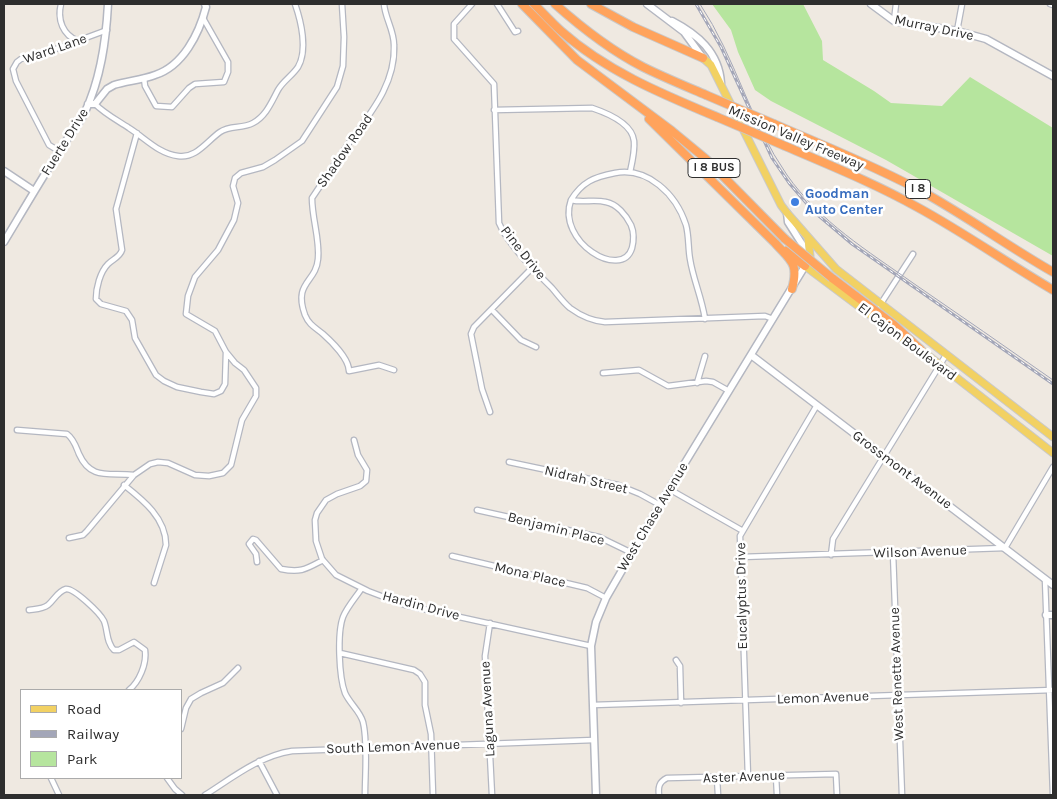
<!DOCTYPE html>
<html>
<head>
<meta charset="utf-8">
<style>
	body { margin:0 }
	#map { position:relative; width:1057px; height:799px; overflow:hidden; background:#efe9e1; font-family:Karla,sans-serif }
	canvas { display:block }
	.frame { position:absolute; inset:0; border:5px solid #2e2e2e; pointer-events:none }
	.legend { position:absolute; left:20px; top:689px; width:162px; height:90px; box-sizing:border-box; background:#fff; border:1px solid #ababab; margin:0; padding:6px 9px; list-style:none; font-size:15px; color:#2e2e2e }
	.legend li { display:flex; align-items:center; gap:10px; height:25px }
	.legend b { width:25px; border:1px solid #ababab }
</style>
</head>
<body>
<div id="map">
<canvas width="1057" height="799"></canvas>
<div class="frame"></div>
<ul class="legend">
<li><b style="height:6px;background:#f2d163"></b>Road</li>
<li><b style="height:6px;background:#a3a6b8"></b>Railway</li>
<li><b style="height:14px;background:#b6e59e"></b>Park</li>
</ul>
</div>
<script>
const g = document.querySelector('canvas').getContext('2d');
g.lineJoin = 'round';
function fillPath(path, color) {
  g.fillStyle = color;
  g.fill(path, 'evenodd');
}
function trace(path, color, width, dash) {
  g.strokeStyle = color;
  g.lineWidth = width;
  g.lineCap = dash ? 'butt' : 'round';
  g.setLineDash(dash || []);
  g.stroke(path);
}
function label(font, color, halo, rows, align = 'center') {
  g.font = font + ' Karla,sans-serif';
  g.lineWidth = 5;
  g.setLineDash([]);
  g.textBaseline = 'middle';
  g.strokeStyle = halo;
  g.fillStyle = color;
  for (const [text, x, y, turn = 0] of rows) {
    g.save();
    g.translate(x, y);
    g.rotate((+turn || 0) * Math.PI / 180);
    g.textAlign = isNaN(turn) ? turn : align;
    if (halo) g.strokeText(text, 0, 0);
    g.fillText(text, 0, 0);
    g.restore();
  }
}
const green = new Path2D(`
	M 712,4 L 803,4 L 822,41 L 823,60 L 874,91 L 891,103 L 942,106 L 970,77 L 1053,128 L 1053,256 L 886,160 L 771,101 L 755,90 L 738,52 L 731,30 Z`);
const street = new Path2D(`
	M 61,4 C 57,20 63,35 78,41
	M 384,4 C 385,18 394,30 394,45 C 396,87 366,118 344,150 C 333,166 323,182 312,198 C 312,219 320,239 318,259 C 316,283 293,282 305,315 C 309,325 316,328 323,334 C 332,342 349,359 349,371 L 379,365 L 394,370
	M 472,4 L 454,24 L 454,39 L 494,84 L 499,223 C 508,245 535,271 552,288 C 558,295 563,302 570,308 C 581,316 592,321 605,322 L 765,316 L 773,319
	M 497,4 L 515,32 L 518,31
	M 1050,4 L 1053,5
	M 894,21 L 896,4
	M 957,31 L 962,4
	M 144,78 L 145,86 L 156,106 L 172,107 L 189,88 L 195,84 L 224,82 L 228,72 L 228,62 L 203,18
	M 95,104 C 105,114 117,120 129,128 C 145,138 159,154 178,156 C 196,159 207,141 220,132 C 230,125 242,129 253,123 C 266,116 271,103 278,90 C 283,81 292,76 298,67 C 308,50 301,21 295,4
	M 494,110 L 592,108 C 607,113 632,123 634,141 C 635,151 632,163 630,172
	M 137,133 L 116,209 L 122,250 C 120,257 113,259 108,264 C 100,272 96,288 96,299 L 101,304 L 126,311 L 132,320 L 135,338 L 156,375 L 164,381 L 177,387 L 201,392 L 214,394 L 221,391 L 225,384 L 226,352
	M 59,151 L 49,145 L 16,81 L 13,69 L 17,62 L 21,59 L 53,50 L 107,30
	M 571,200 C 582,182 594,177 615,173 C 648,167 676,194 686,225 C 689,236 688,248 690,259 C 693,279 702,298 705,319
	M 571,200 C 583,203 594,199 606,202 C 617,204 626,215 631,225 C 634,232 634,240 632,248 C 622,281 556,242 571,200 Z
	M 880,305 L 913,254
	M 492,310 L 521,340 L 536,347
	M 603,373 L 639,370 L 668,386 L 706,381 L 713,382 L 729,391
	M 697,383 L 705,356
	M 490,412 L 482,389 L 471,334 L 474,327 L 532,268
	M 17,430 L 67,434 C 74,439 76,447 79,454 C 91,481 110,472 134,475
	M 354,440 L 358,455 L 367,470 L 366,481 L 360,486 L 337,494 L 326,500 L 317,513 L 315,520 L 316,541 L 322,559 L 336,575 L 368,591 L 405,605 L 591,646
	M 509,462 L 618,485 L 640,494 L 660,505
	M 124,485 C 143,500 166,518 166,545 L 154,583
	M 669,489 L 743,531
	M 477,510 L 599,537 L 632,553
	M 69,538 L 83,535 L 87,531 L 134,475 L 150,464 L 158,462 L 168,463 L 195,475 L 209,476 L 223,473 L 231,465 L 242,420 L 256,396 L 256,388 L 244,370 L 235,363 L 226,352 L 215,331 L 186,314 L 188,296 L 195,277 L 218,250 L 234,220 L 238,203 L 233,186 L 235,178 L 241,173 L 263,167 L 275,160 L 302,141 L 337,87 L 343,66 L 344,37 L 342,4
	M 893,553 L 902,795
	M 831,555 L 833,539 L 946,355
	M 452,556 L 587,588 L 606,598
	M 741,557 L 1005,548 L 1053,467
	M 257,562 L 256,554 L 249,544 L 253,539 L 256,540 L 281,569 C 301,573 306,569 323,560
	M 1045,579 L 1053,795
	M 362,588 C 356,597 347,607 343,617 C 337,633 339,677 345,693 C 350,704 360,711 363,722 C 368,742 365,774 365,795
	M 29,610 C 36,609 43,609 48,605 C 54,600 58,591 66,589 C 74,588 100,613 104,621 C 108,631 106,642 114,650 L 119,650 L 134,642 L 145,650 C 147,664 139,682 129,690
	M 490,623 L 485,656 L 492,795
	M 340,653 L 414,670 L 420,674 L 425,682 L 425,705 L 431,734 L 433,795
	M 676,660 L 680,666 L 681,703
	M 593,705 L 1053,690
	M 181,729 L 186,708 L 191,699 L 201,693 L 223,683 L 238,668
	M 259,761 L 277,795
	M 776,776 L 777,795
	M 748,777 L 740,536 L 817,405
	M 51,778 L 59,795
	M 167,778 L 175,789 L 182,795
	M 717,778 L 718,795
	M 205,795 C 232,778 259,756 292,751 L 594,740
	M 659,795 C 658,787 659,782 667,778 L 836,774 L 837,795`);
const secondary = new Path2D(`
	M 647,4 L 684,32 L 703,58
	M 871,4 L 894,21 L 957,31 L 986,39 L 1053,76
	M 672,21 C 697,34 719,52 721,83
	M 88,104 L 95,104 L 107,89 L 114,85 C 127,81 142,80 155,75 C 183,66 199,34 206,7 L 205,4
	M 4,171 L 34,191
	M 4,242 C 22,212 39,183 58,153 C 66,139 78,127 85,112 C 101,78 106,41 108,4
	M 751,355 L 1053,585
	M 1046,615 L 1053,615
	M 596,795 L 591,646 L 596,622 L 606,598 L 669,489 L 805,266 L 802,244 L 788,222 L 787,213`);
const primary = new Path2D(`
	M 703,58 L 711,65 L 781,205 L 787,213 L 836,269 L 1053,437
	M 807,263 L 810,256 L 808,238
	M 805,266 L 893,332 L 921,350 L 1053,453`);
const highway = new Path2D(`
	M 522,4 L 577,60 L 672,131 L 706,159 L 785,239
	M 534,4 C 543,13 551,22 561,31 C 606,71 662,94 717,117
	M 555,4 C 582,28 610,50 643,67 C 663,77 685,86 706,95
	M 591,4 L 633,27 L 703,58
	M 649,119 L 775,243 C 791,261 799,263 792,289
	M 774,124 C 824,146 875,166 923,192 C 968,217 1009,247 1053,272
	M 785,146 C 829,165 874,183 917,207 C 963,232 1007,263 1053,290
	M 786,251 L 805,266
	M 832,278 L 894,325 L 921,350`);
const tram = new Path2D(`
	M 700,4 C 736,58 750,122 787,175 C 820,222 868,251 913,283 C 960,315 1007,348 1053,380`);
const rail = new Path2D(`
	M 696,4 L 721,47 L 772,158 L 789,183 L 813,211 L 852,244 L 1053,384`);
const highwayBridge = new Path2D(`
	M 706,95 L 774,124
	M 717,117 L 785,146
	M 785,239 L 832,278`);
const markers = [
	[795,202,5,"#3f7fe0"]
];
const shields = [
	[714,168,52],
	[918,189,25]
];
const shieldNames = [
	["I 8 BUS",714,168],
	["I 8",918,189]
];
const streetNames = [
	["Murray Drive",934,28,12],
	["Ward Lane",55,49,-19],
	["Mission Valley Freeway",796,138,23],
	["Fuerte Drive",65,142,-58],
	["Shadow Road",345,151,-55],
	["Pine Drive",523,253,52],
	["El Cajon Boulevard",907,342,37],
	["Grossmont Avenue",902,470,37],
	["Nidrah Street",586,480,13],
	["West Chase Avenue",653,517,-59],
	["Benjamin Place",556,529,14],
	["Wilson Avenue",920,552,-2],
	["Mona Place",530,575,13],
	["Eucalyptus Drive",742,596,-91],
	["Hardin Drive",421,606,15],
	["West Renette Avenue",897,674,-92],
	["Lemon Avenue",823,698,-2],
	["Laguna Avenue",488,709,-93],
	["South Lemon Avenue",393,747,-2],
	["Aster Avenue",744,777,-2]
];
const shopNames = [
	["Goodman",805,194],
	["Auto Center",805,210]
];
fillPath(green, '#b6e59e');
trace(street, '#b4b7c1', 7);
trace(secondary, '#b4b7c1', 9);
trace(primary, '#c9c9c9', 9);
trace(highway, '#c9c9c9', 10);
trace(street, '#fff', 4.5);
trace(secondary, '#fff', 6);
trace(primary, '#f2d163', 7);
trace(highway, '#ffa35c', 8);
trace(tram, '#a3a6b8', 1);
trace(rail, '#a3a6b8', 3);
trace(rail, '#fff', 1, [4]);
trace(highwayBridge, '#c9c9c9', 10, []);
trace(highwayBridge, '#ffa35c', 8);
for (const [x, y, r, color] of markers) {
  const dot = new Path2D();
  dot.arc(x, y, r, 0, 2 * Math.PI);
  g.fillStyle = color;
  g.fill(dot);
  trace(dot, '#fff', 2);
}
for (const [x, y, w] of shields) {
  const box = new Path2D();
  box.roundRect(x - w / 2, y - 9.5, w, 19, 4);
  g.fillStyle = '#fff';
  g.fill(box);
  trace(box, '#2e2e2e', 1);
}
label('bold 12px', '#2e2e2e', null, shieldNames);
label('14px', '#2e2e2e', '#fff', streetNames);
label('bold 14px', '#366cbe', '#fff', shopNames, 'left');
</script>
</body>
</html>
